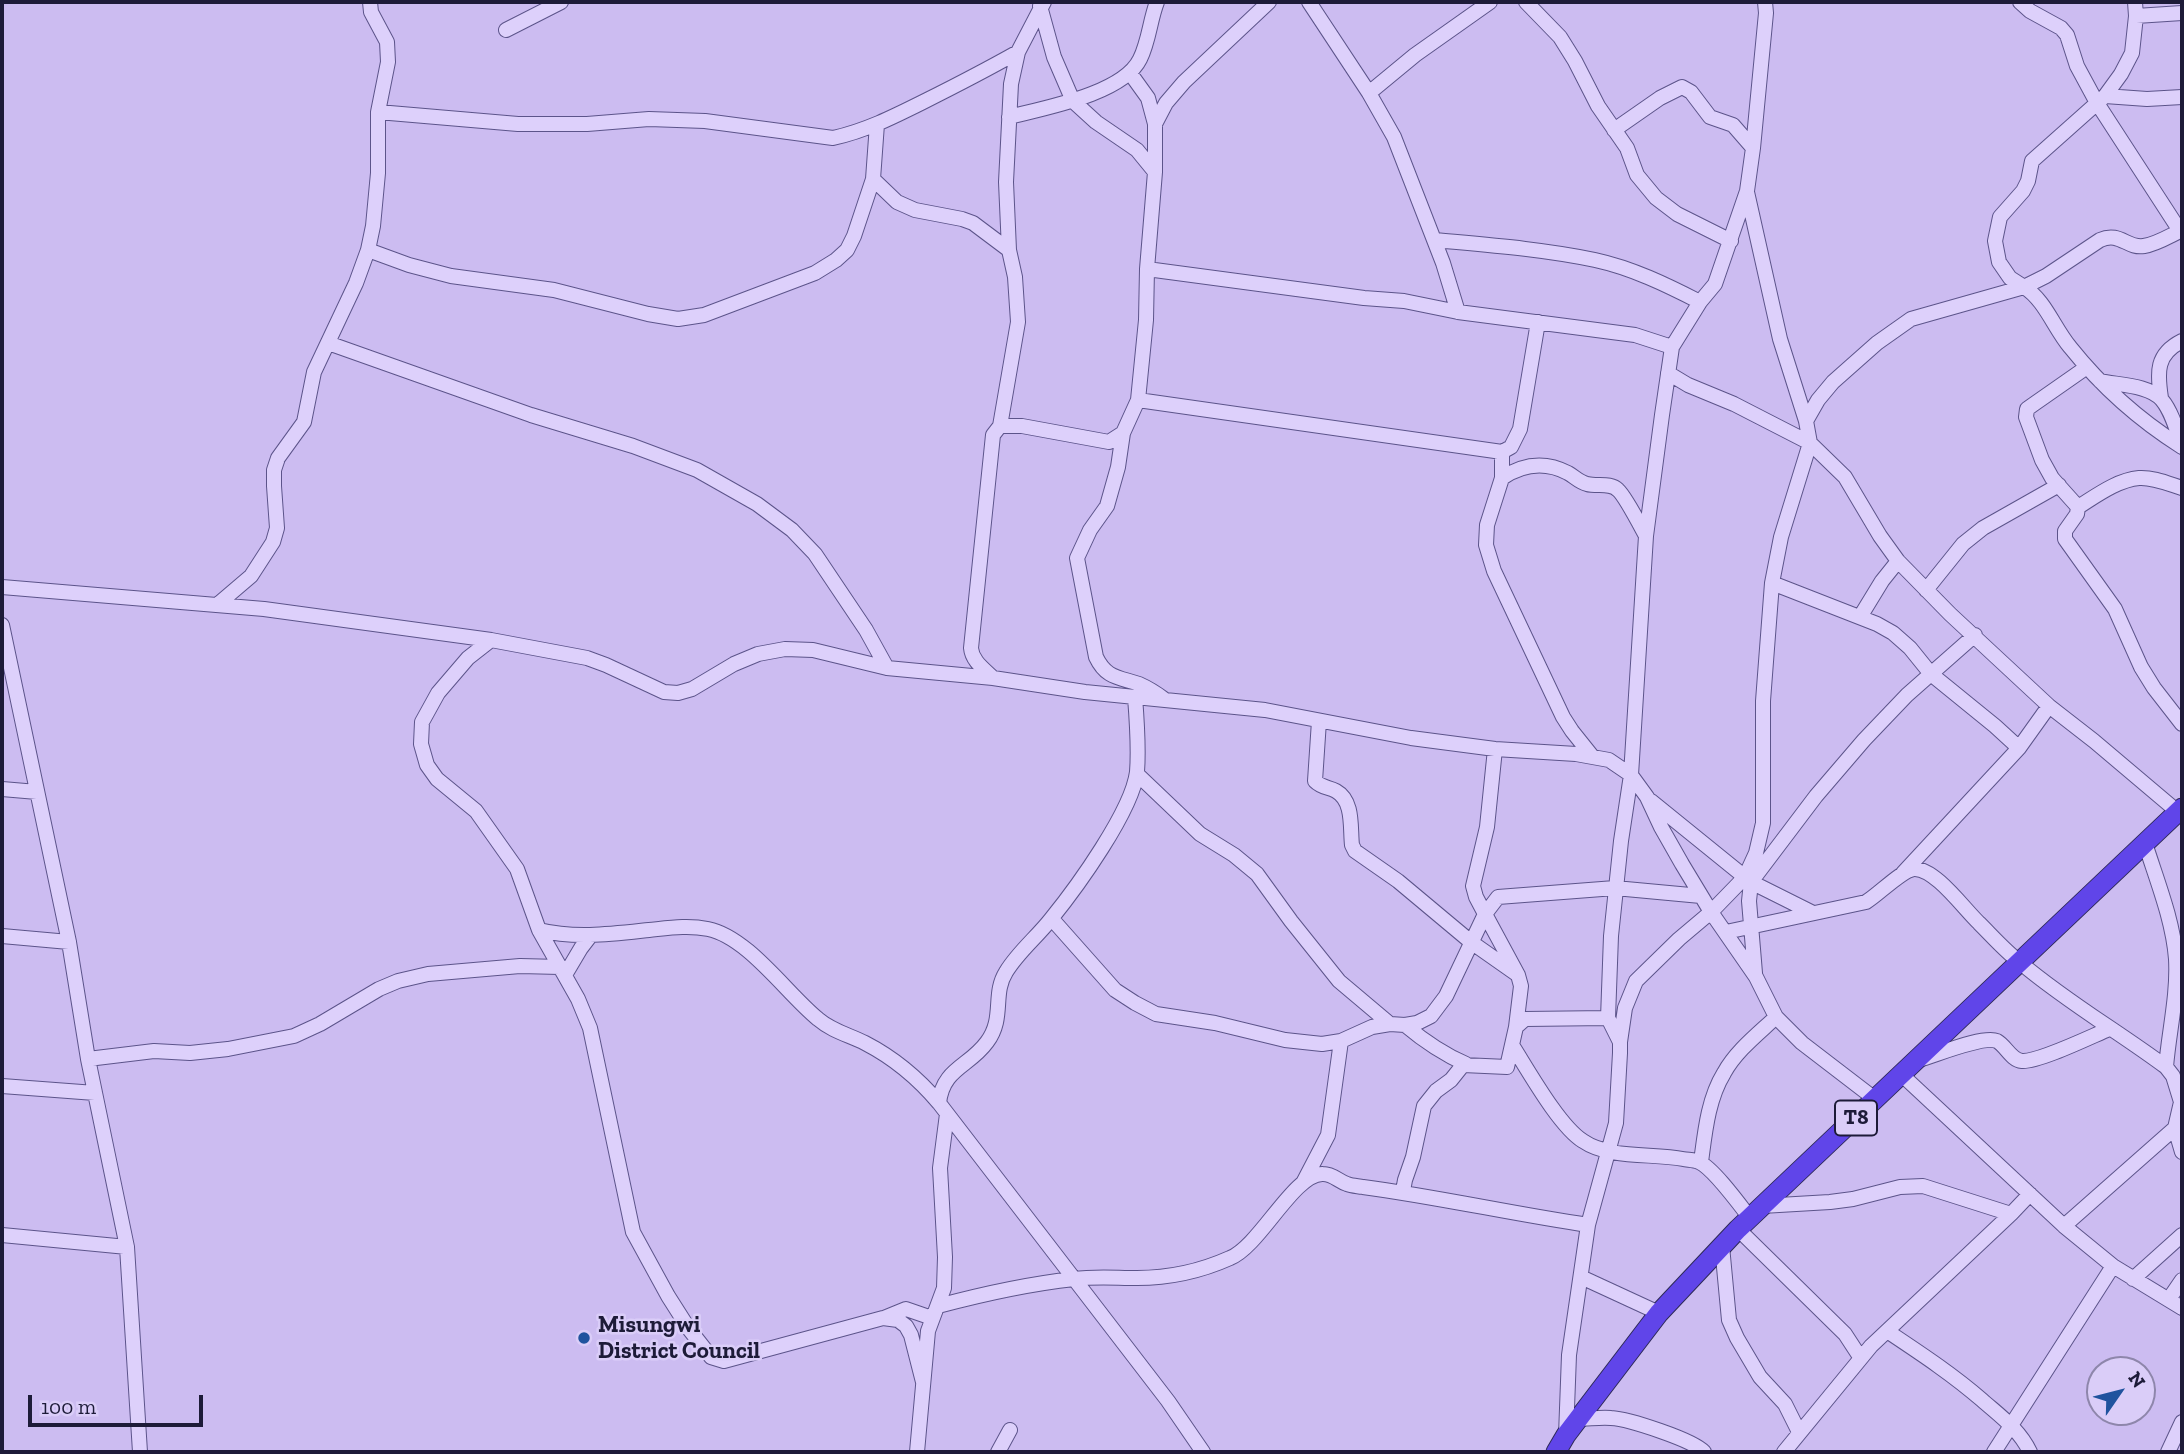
<!DOCTYPE html>
<html>
<head>
<meta charset="utf-8">
<style>
	body { margin:0 }
	#map { position:relative; width:2184px; height:1454px; overflow:hidden; background:#ccbcf1; font-family:"Zilla Slab",serif }
	canvas { display:block }
	.frame { position:absolute; inset:0; border:4px solid #1d1b38; pointer-events:none }
	.north { position:absolute; left:2086px; top:1356px; width:70px; height:70px; box-sizing:border-box; background:#dacdf8; border:2px solid #8e86ab; border-radius:50%; rotate:55deg; font-size:19px; font-weight:700; line-height:28px; text-align:center; color:#1d1b38 }
	.north::after { content:''; display:block; margin:auto; width:24px; height:32px; background:#20539e; clip-path:polygon(50% 0,100% 100%,50% 72%,0 100%) }
	.scale { position:absolute; left:28px; top:1395px; width:175px; height:32px; box-sizing:border-box; border:4px solid #1d1b38; border-top:0; padding-left:9px; font-size:21px; line-height:24px; white-space:nowrap; color:#1d1b38; -webkit-text-stroke:5px #dacdf8; paint-order:stroke }
</style>
</head>
<body>
<div id="map">
<canvas width="2184" height="1454"></canvas>
<div class="frame"></div>
<div class="north">N</div>
<div class="scale">100 m</div>
</div>
<script>
const g = document.querySelector('canvas').getContext('2d');
g.lineJoin = 'round';
function trace(path, color, width, dash) {
  g.strokeStyle = color;
  g.lineWidth = width;
  g.lineCap = dash ? 'butt' : 'round';
  g.setLineDash(dash || []);
  g.stroke(path);
}
function label(font, color, halo, rows, align = 'center') {
  g.font = font + ' "Zilla Slab",serif';
  g.lineWidth = 5;
  g.setLineDash([]);
  g.textBaseline = 'middle';
  g.strokeStyle = halo;
  g.fillStyle = color;
  for (const [text, x, y, turn = 0] of rows) {
    g.save();
    g.translate(x, y);
    g.rotate((+turn || 0) * Math.PI / 180);
    g.textAlign = isNaN(turn) ? turn : align;
    if (halo) g.strokeText(text, 0, 0);
    g.fillText(text, 0, 0);
    g.restore();
  }
}
const minor = new Path2D(`
	M 1309,2 L 1369,93 L 1394,137 L 1443,263 L 1458,312
	M 1526,2 L 1560,37 L 1575,61 L 1598,106 L 1627,148 L 1637,175 L 1656,198 L 1677,214 L 1731,241
	M 2020,2 L 2030,11 L 2061,28 L 2067,35 L 2077,66 L 2097,103 L 2180,231
	M 2135,2 L 2136,16 L 2132,53 L 2121,74 L 2105,96 L 2032,161 L 2028,181 L 2023,191 L 2000,217 L 1995,241 L 1999,262 L 2010,278 L 2024,287 L 2046,276 L 2100,240 C 2120,231 2127,249 2144,246 C 2157,244 2171,235 2182,230
	M 1040,6 L 1054,57 L 1073,101 L 1096,122 L 1137,150 L 1155,172
	M 2136,16 L 2182,13
	M 506,30 L 561,2
	M 1130,73 L 1148,98 L 1155,124
	M 1369,93 L 1415,55 L 1490,2
	M 2105,96 L 2147,99 L 2182,97
	M 378,112 L 518,124 L 587,124 L 649,119 L 705,121 L 833,138 C 865,131 893,117 923,102 C 955,86 986,70 1018,52
	M 1009,117 C 1044,108 1123,94 1140,59 C 1149,41 1150,20 1157,2
	M 1614,130 L 1660,98 L 1682,87 L 1691,92 L 1710,117 L 1733,125 L 1753,148
	M 873,179 L 897,202 L 915,210 L 962,219 L 973,223 L 1009,250
	M 1434,240 C 1488,245 1542,249 1595,260 C 1632,268 1667,285 1700,302
	M 368,250 L 409,265 L 451,276 L 554,290 L 648,314 L 678,319 L 704,315 L 815,273 L 836,260 L 847,250 L 854,236 L 873,179 L 877,124
	M 1147,269 L 1364,298 L 1404,301 L 1458,312 L 1635,335 L 1672,347
	M 328,343 L 531,415 L 633,446 L 697,470 L 757,504 L 792,530 L 815,554 L 866,630 L 887,668
	M 2087,367 L 2034,404 L 2027,409 L 2026,417 L 2042,460 L 2052,478 L 2078,507 L 2077,514 L 2065,531 L 2065,539 L 2115,609 L 2141,667 L 2154,688 L 2182,724
	M 1668,373 L 1688,385 L 1734,404 L 1810,443 L 1845,477 L 1880,536 L 1898,561 L 1950,614 L 2049,706 L 2094,741 L 2178,812
	M 2100,381 C 2118,385 2150,385 2162,400 C 2172,412 2177,431 2182,446
	M 2161,398 C 2157,372 2156,354 2182,341
	M 1138,400 L 1502,452 L 1511,447 L 1520,429 L 1538,322
	M 1806,421 L 1818,400 L 1833,382 L 1877,343 L 1911,319 L 2024,287 C 2045,300 2054,328 2070,347 C 2102,387 2139,420 2182,447
	M 1000,426 L 1018,322 L 1015,277 L 1009,250 L 1006,182 L 1011,84 L 1018,52 L 1044,2
	M 1123,433 L 1118,467 L 1107,506 L 1090,530 L 1077,558 L 1096,657 C 1106,678 1118,677 1139,684 C 1148,688 1156,693 1164,699
	M 1502,452 L 1502,478 L 1487,525 L 1486,545 L 1494,571 L 1563,717 L 1572,731 L 1592,756
	M 1502,478 C 1523,464 1545,461 1568,473 C 1575,477 1579,482 1587,484 C 1597,487 1610,482 1618,490 C 1625,496 1640,525 1646,536
	M 2078,507 C 2096,496 2117,480 2139,478 C 2153,477 2169,484 2182,488
	M 1772,583 L 1877,624 L 1893,633 L 1910,648 L 1931,674 L 1995,726 L 2019,748
	M 2,587 L 264,609 L 491,640 L 587,658 L 606,665 L 664,692 L 678,693 L 692,689 L 734,664 L 758,654 L 785,649 L 813,650 L 887,668 L 993,678 L 1085,692 L 1265,710 L 1411,738 L 1495,749 L 1576,754 L 1609,760 L 1631,775 L 1647,797 L 1661,827 L 1682,864 L 1711,912 L 1756,977 L 1776,1017 L 1802,1043 L 1875,1099
	M 1926,590 L 1963,544 L 1983,528 L 2059,485
	M 217,605 L 251,576 L 273,542 L 277,528 L 274,486 L 274,470 L 278,458 L 304,422 L 314,372 L 356,283 L 368,250 L 373,226 L 378,173 L 378,112 L 388,62 L 387,42 L 371,12 L 370,2
	M 1860,617 L 1882,581 L 1898,561
	M 2,625 L 69,942 L 88,1059 L 127,1247 L 140,1452
	M 491,640 L 468,658 L 438,693 L 422,722 L 421,744 L 427,765 L 437,779 L 476,811 L 517,869 L 539,930 L 578,999 L 590,1028 L 633,1232 L 668,1296 L 689,1329 L 711,1357 L 724,1361 L 883,1318 L 898,1320 L 906,1326 L 911,1335 L 923,1382
	M 993,678 C 984,669 972,661 971,648 L 993,435 L 1000,426 L 1022,426 L 1109,442 L 1123,433 L 1138,400 L 1146,320 L 1147,269 L 1155,172 L 1155,124 L 1166,103 L 1184,82 L 1269,2
	M 1319,721 L 1315,781 C 1322,788 1329,787 1336,791 C 1354,801 1350,828 1352,845 L 1355,851 L 1398,881 L 1471,942 L 1518,975
	M 1495,749 L 1487,827 L 1473,886 L 1476,897 L 1485,914 L 1518,975 L 1521,986 L 1516,1027
	M 1137,774 L 1200,834 L 1234,855 L 1257,874 L 1291,921 L 1339,981 L 1390,1024
	M 2,789 L 37,792
	M 1651,801 L 1751,882 L 1813,913
	M 2145,843 C 2157,881 2173,920 2176,959 C 2178,995 2169,1031 2166,1067
	M 1903,873 L 2019,748 L 2049,706
	M 1052,919 L 1115,990 L 1135,1003 L 1156,1014 L 1215,1023 L 1285,1040 L 1322,1044 L 1341,1041 L 1372,1027 L 1390,1024 L 1405,1025 L 1417,1023 L 1431,1016 L 1446,996 L 1485,914 L 1498,897 L 1615,888 L 1701,896
	M 539,930 C 575,939 612,934 649,930 C 669,928 688,925 708,929 C 748,937 787,994 818,1019 C 832,1031 849,1035 865,1043 C 894,1058 918,1078 939,1103 L 1168,1401 L 1203,1452
	M 1726,932 L 1866,902 C 1878,895 1902,870 1914,869 C 1935,868 1964,909 1979,923 C 1993,937 2006,952 2022,964 C 2067,1002 2119,1032 2166,1067 L 2173,1076 L 2181,1102 L 2175,1128 L 2182,1152
	M 2,936 L 69,942
	M 1755,973 L 1749,901 L 1751,882 L 1816,796 L 1864,740 L 1907,695 L 1975,635
	M 565,975 L 581,948 L 591,935
	M 1405,1025 C 1424,1041 1443,1054 1466,1064
	M 1620,1042 L 1625,1008 L 1636,981 L 1679,939 L 1711,912 L 1745,877 L 1756,853 L 1763,823 L 1763,701 L 1772,583 L 1781,537 L 1810,443 L 1806,421 L 1780,339 L 1747,192
	M 1512,1045 C 1528,1070 1559,1126 1583,1141 C 1609,1159 1653,1153 1683,1159 C 1688,1160 1695,1160 1699,1162 C 1713,1168 1740,1205 1750,1218
	M 88,1059 L 154,1051 L 190,1053 L 228,1049 L 294,1036 L 320,1024 L 379,989 L 398,981 L 428,974 L 520,966 L 560,967
	M 1918,1060 C 1934,1056 1983,1035 1997,1041 C 2006,1046 2011,1060 2022,1061 C 2039,1062 2092,1036 2109,1029
	M 1902,1075 L 2064,1226 L 2113,1266 L 2182,1308
	M 2,1086 L 95,1093
	M 939,1103 C 943,1068 969,1067 987,1042 C 1005,1018 992,994 1006,972 C 1018,952 1037,937 1051,919 C 1077,887 1132,811 1137,772 C 1139,747 1137,722 1135,697
	M 1701,1162 C 1705,1132 1708,1099 1724,1073 C 1736,1051 1758,1034 1776,1017
	M 1303,1183 L 1328,1135 L 1341,1041
	M 1403,1191 L 1405,1180 L 1413,1157 L 1424,1106 L 1436,1091 L 1451,1080 L 1463,1065 L 1507,1067 L 1516,1027 L 1525,1019 L 1608,1018
	M 1762,1206 L 1830,1202 L 1853,1199 L 1900,1187 L 1923,1186 L 2011,1214
	M 2064,1226 L 2175,1128
	M 1738,1229 L 1845,1334 L 1860,1357
	M 2,1235 L 127,1247
	M 1722,1246 L 1729,1320 L 1737,1338 L 1760,1377 L 1785,1404 L 1799,1432
	M 1581,1277 L 1659,1313
	M 2133,1279 L 2182,1235
	M 2169,1299 L 2182,1280
	M 938,1306 C 983,1294 1028,1284 1074,1279 C 1095,1276 1116,1278 1137,1278 C 1169,1278 1201,1271 1230,1258 C 1260,1246 1294,1173 1323,1174 C 1333,1174 1338,1181 1347,1184 C 1352,1186 1358,1186 1363,1187 C 1438,1197 1513,1214 1588,1225
	M 884,1318 L 906,1309 L 932,1318
	M 1887,1331 C 1920,1353 1952,1374 1982,1400 C 2000,1416 2019,1429 2030,1452
	M 1578,1419 C 1589,1419 1600,1417 1611,1418 C 1629,1419 1693,1440 1704,1452
	M 1566,1435 L 1569,1355 L 1588,1225 L 1616,1123 L 1620,1053 L 1620,1042 L 1608,1018 L 1611,936 L 1621,841 L 1631,775 L 1646,536 L 1662,415 L 1672,347 L 1700,302 L 1715,284 L 1747,191 L 1753,148 L 1766,13 L 1765,2
	M 917,1452 L 928,1331 L 944,1288 L 945,1257 L 940,1168 L 947,1114
	M 998,1452 L 1010,1430
	M 1784,1452 L 1871,1346 L 2011,1214 L 2030,1194
	M 1994,1452 L 2113,1266
	M 2168,1452 L 2182,1422`);
const highway = new Path2D(`
	M 1556,1452 L 1566,1435 L 1659,1313 L 1738,1229 L 2182,808`);
const markers = [
	[584,1338,7,"#20539e"]
];
const shields = [
	[1856,1118,42]
];
const shieldNames = [
	["T8",1856,1118]
];
const poiNames = [
	["Misungwi",598,1325],
	["District Council",598,1351]
];
trace(minor, '#5c548a', 16);
trace(highway, '#2d2957', 21);
trace(minor, '#ddd0fb', 14);
trace(highway, '#6045e9', 19);
for (const [x, y, r, color] of markers) {
  const dot = new Path2D();
  dot.arc(x, y, r, 0, 2 * Math.PI);
  g.fillStyle = color;
  g.fill(dot);
  trace(dot, '#dacdf8', 2.5);
}
for (const [x, y, w] of shields) {
  const box = new Path2D();
  box.roundRect(x - w / 2, y - 17.5, w, 35, 5);
  g.fillStyle = '#dacdf8';
  g.fill(box);
  trace(box, '#1d1b38', 2);
}
label('bold 21px', '#1d1b38', null, shieldNames);
label('bold 23px', '#1d1b38', '#dacdf8', poiNames, 'left');
</script>
</body>
</html>
